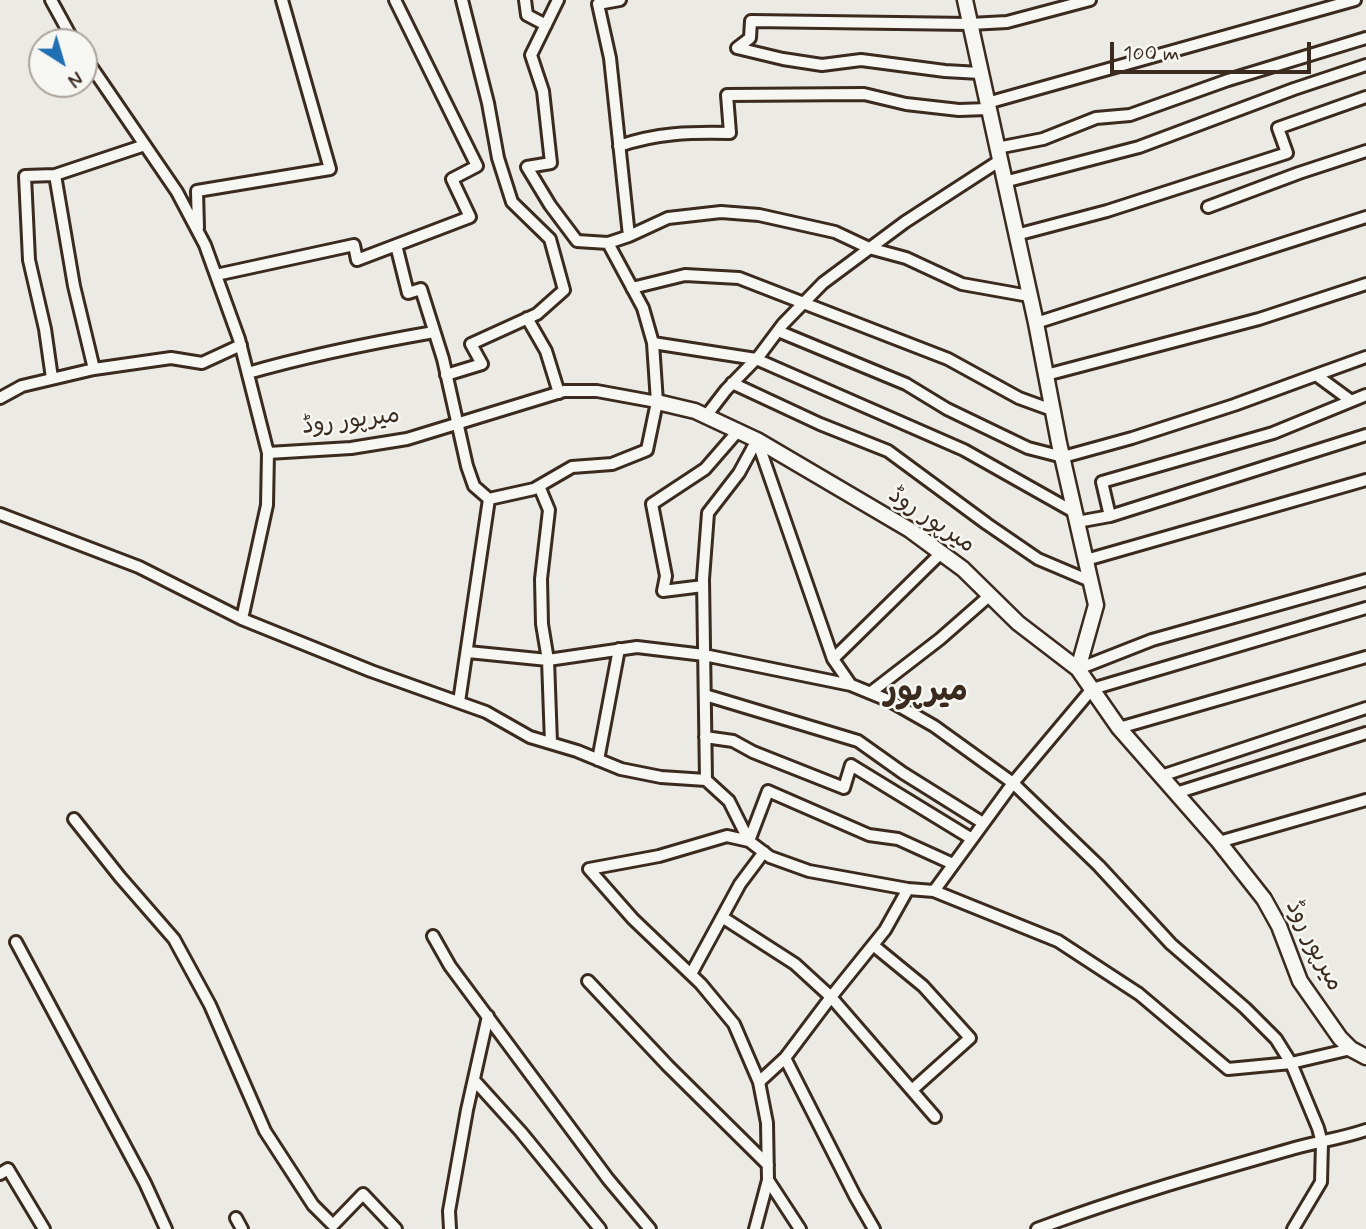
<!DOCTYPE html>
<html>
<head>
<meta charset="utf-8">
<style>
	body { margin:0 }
	#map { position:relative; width:1366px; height:1229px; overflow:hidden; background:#ebeae5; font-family:Mynerve,sans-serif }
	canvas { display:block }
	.north { position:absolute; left:28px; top:28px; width:70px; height:70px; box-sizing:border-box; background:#f6f6f2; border:2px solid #aba49d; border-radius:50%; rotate:143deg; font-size:19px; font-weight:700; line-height:28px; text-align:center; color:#3b2a1e }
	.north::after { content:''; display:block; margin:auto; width:24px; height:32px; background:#1f6fb2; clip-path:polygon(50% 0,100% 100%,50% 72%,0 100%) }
	.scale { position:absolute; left:1110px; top:42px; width:201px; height:32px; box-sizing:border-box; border:4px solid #3b2a1e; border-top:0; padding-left:9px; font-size:21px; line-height:24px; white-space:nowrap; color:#3b2a1e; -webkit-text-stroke:5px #f6f6f2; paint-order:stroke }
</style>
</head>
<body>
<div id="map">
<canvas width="1366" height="1229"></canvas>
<div class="north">N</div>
<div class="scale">100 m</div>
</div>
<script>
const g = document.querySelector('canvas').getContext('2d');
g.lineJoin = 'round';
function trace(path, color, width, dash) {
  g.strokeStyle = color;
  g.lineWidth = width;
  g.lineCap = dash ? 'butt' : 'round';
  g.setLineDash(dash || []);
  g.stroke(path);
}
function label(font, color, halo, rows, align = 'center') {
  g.font = font + ' Mynerve,"Playpen Sans Arabic",sans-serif';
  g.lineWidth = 5;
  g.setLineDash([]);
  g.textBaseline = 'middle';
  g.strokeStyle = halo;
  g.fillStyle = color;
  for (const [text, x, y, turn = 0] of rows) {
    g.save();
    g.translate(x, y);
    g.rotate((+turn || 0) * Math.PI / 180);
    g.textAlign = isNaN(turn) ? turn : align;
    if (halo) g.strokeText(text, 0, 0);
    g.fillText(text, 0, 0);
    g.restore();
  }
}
const minor = new Path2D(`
	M 51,0 L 74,42
	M 525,0 L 527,15 L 546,25
	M 737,48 L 750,38 L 751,21 L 970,24 L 1007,22 L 1090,0
	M 737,48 L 783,59 L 822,65 L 861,60 L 945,71 L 980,73
	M 84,56 L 177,192 L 205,245 L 239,339 L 268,453 L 267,505 L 242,619 L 371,671 L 486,712 L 530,737 L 577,751 L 621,769 L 661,777 L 706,780 L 729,801 L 749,841 L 770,857 L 809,871 L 908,889 L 934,891 L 1058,941 L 1139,994 L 1228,1069 L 1291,1063 L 1351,1049
	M 987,103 L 1355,0
	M 619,146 C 656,133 691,132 730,133 L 727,95 L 864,94 L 906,104 L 959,110 L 988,109
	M 997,148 L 1043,139 L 1096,118 L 1130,115 L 1228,80 L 1366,38
	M 1004,182 L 1139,147 L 1294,89 L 1366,65
	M 1208,207 L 1299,173 L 1366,151
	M 198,228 L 197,191 L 330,169 L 282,0
	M 1016,235 L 1107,211 L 1287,153 L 1278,128 L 1366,97
	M 629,236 L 668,218 L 721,212 L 759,215 L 835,232 L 869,248 L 906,258 L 962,284 L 1029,296
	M 608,243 L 629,236 L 610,58 L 598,4 L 620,0
	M 396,245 L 408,293 L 421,289 L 443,359 L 467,466 L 474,486 L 489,499 L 459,702
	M 216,275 L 354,245 L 357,260 L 470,217 L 452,179 L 477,166 L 395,0
	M 632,288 L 685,275 L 739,278 L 948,359 L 1019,398 L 1052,410
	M 527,318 L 546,351 L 559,393
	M 1036,323 L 1366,217
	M 778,331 L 906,384 L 947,409 L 1028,448 L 1063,457 L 1132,438 L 1234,405 L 1316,375 L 1350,400
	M 653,343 L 756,359 L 964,450 L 1074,512
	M 94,369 L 74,286 L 55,175 L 145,145
	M 248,373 C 310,355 371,343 434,332
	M 446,375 L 482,364 L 471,344 L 537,314 L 564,290 L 550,239 L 512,202 L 498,158 L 488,103 L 462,0
	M 1046,375 L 1259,319 L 1366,284
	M 1316,375 L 1366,357
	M 52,378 L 45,329 L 29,260 L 25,176 L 55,175
	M 732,383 L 820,424 L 888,451 L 987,524 L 1038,559 L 1090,581
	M 0,398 L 22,386 L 94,369 L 171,358 L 202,363 L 241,345
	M 706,416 L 726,390 L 759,356 L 783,324 L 823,283 L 905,222 L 999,161
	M 757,440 L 833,659 L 851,685 L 890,701 L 934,726 L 1013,783 L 1099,866 L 1171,944 L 1245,1008 L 1276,1039 L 1291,1063 L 1318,1128 L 1322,1143 L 1321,1182 L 1293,1229
	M 268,453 L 351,448 L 407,439 L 564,391 L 597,391 L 657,402
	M 539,486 L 549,510 L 541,579 L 542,624 L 548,660 L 551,743
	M 489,499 L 534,489 L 572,467 L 612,464 L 647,450 L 657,402 L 653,343 L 643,308 L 608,243 L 577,241 L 550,205 L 527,167 L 551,163 L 543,91 L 531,55 L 558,0
	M 0,514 L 139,567 L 242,619
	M 1110,516 L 1366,435
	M 1077,522 L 1110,516 L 1102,482 L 1273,433 L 1366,395
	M 1086,560 L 1366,480
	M 703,586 L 663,591 L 666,576 L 652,504 L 705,469 L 738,431
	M 468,652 L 548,660 L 637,647 L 704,655 L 851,685
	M 833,659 L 941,553
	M 1078,669 L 1152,640 L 1366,580
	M 870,693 L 940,639 L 989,596
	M 705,695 L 858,741 L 903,773 L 983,823
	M 1119,728 L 1366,657
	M 705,737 L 733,741 L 753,752 L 844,788 L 851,765 L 972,839
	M 598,760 L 619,649
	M 1161,776 L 1366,708
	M 706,780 L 703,579 L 708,513 L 739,473 L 757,440
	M 1176,793 L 1366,733
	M 74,819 L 120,877 L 174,939 L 210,1005 L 265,1131 L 313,1205 L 333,1225 L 363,1194 L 396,1229
	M 1219,842 L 1366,800
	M 589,869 L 633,919 L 701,984 L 734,1024 L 759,1082 L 767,1123 L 768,1180 L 755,1229
	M 589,869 L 659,856 L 727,836 L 749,841 L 768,791 L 869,835 L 898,839 L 953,864
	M 934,891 L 1013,783 L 1092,689 L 1366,608
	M 722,917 L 795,964 L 831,997 L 935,1117
	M 433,936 L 450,966 L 608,1179 L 650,1229
	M 16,942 L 145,1183 L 166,1229
	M 873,945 L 923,986 L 970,1038 L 912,1090
	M 691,974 L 740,884 L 764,852
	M 588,981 L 668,1066 L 768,1165
	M 785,1058 L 855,1196 L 874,1229
	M 474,1080 L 521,1132 L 600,1229
	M 759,1082 L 785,1058 L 831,997 L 885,930 L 908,889
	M 0,1174 L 8,1169 L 44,1229
	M 768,1180 L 800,1229
	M 236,1218 L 242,1229
	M 450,1229 L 449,1211 L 467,1110 L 488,1016
	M 1037,1229 C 1119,1198 1204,1174 1288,1150 C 1314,1142 1340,1139 1366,1130`);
const tertiary = new Path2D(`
	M 965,0 L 1036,323 L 1059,443 L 1096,605 L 1078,669
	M 657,402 L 695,411 L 757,440 L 910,530 L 963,569 L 1018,623 L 1078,669 L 1119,728 L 1219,842 L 1264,899 L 1279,926 L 1300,981 L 1340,1038 L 1351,1049 L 1366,1057`);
const streetNames = [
	["میرپور روڈ",351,422,-7],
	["میرپور روڈ",931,521,34],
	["میرپور روڈ",1313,946,63]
];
const districtNames = [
	["میرپور",926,693]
];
trace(minor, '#3b2a1e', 16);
trace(tertiary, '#3b2a1e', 19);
trace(minor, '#f6f6f2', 10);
trace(tertiary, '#f6f6f2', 14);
label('24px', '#3b2a1e', '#f6f6f2', streetNames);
label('bold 32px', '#3b2a1e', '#f6f6f2', districtNames);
</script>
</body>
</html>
